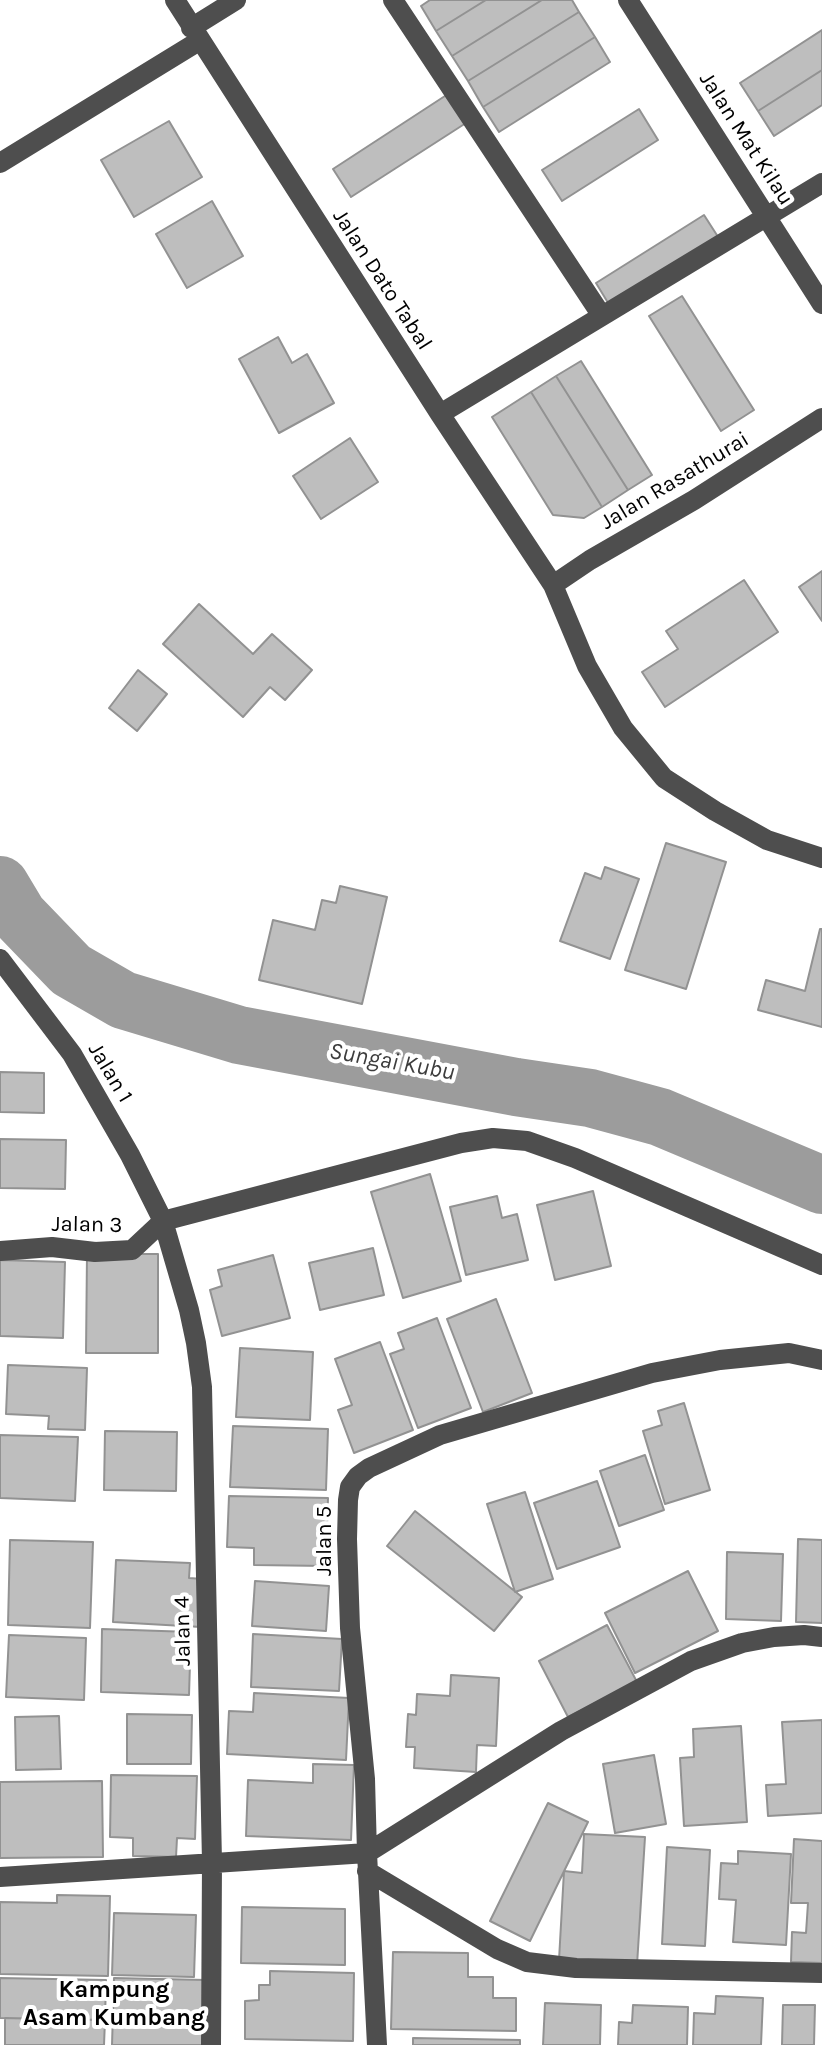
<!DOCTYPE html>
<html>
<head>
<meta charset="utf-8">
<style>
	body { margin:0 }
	canvas { display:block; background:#fff }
</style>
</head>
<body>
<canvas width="822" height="2045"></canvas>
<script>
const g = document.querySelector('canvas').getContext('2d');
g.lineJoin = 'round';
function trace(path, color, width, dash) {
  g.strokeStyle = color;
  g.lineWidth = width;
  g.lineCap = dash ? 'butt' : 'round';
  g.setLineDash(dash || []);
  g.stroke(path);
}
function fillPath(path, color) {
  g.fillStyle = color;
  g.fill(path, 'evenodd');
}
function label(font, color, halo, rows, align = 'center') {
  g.font = font + ' Karla,sans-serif';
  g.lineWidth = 8;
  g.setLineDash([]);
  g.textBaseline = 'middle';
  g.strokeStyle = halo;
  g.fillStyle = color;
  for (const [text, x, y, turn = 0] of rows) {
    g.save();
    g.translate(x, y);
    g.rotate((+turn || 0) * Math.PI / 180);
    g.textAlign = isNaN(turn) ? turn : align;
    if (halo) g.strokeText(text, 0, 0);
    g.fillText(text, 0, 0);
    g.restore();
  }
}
const river = new Path2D(`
	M 0,885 L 18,915 L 71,970 L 123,1000 L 239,1035 L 516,1087 L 590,1098 L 660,1117 L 822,1185`);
const building = new Path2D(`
	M 430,0 L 486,0 L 436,31 L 421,6 Z
	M 486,0 L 542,0 L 452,56 L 436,31 Z
	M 542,0 L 572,0 L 579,12 L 468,81 L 452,56 Z
	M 579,12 L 595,37 L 483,107 L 468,81 Z
	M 822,30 L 822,70 L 758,111 L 740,83 Z
	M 595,37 L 610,62 L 499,132 L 483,107 Z
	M 822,70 L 822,105 L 774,136 L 758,111 Z
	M 448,94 L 466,123 L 351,197 L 333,169 Z
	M 639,109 L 658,140 L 562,201 L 542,170 Z
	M 169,121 L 202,177 L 134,217 L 101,160 Z
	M 212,201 L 243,256 L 187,288 L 156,234 Z
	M 704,215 L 722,243 L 613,311 L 596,283 Z
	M 682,296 L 754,410 L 721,431 L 649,316 Z
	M 278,337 L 292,363 L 307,354 L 334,403 L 279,433 L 239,359 Z
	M 581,361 L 652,475 L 628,490 L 556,376 Z
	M 556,376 L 628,490 L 602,507 L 531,392 Z
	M 531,392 L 602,507 L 584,518 L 553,515 L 492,417 Z
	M 350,438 L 378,482 L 321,519 L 293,476 Z
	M 822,571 L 822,621 L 799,587 Z
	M 744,580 L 778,632 L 665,707 L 642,672 L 678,649 L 666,631 Z
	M 199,604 L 253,654 L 272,634 L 312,670 L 285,700 L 270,687 L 243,717 L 163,644 Z
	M 138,670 L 167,694 L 137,731 L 109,708 Z
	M 666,843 L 726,862 L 686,989 L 625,970 Z
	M 605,867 L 639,879 L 610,959 L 560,941 L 585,873 L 601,879 Z
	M 340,886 L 387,897 L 362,1004 L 259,980 L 273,920 L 315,930 L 322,900 L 336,903 Z
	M 820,929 L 822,929 L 822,1027 L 758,1010 L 766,980 L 805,991 Z
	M 0,1072 L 44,1073 L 44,1113 L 0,1112 Z
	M 0,1139 L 66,1140 L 65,1189 L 0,1188 Z
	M 430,1174 L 461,1281 L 403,1298 L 371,1192 Z
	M 593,1191 L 611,1266 L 555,1280 L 537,1205 Z
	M 497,1196 L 502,1218 L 517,1214 L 528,1260 L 466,1275 L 450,1207 Z
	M 373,1248 L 384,1295 L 320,1310 L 309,1263 Z
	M 87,1254 L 158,1254 L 158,1353 L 86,1353 Z
	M 273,1255 L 290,1318 L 222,1336 L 210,1290 L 222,1286 L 218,1270 Z
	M 0,1260 L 65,1262 L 63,1338 L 0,1336 Z
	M 496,1299 L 532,1393 L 483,1412 L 447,1319 Z
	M 437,1318 L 471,1408 L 418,1428 L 390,1354 L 404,1349 L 398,1333 Z
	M 380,1342 L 413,1430 L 354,1453 L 338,1410 L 352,1405 L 335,1359 Z
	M 240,1348 L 313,1352 L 310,1420 L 236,1417 Z
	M 8,1365 L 87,1368 L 85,1430 L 48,1429 L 49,1416 L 6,1414 Z
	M 684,1403 L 710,1490 L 665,1504 L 643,1431 L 662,1425 L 658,1411 Z
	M 233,1426 L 328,1429 L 326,1490 L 230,1487 Z
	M 105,1431 L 177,1432 L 176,1491 L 104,1490 Z
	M 0,1435 L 78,1437 L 75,1501 L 0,1498 Z
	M 645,1455 L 664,1510 L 619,1526 L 600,1471 Z
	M 597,1481 L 620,1547 L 557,1569 L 534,1503 Z
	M 525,1492 L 553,1579 L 515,1592 L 487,1504 Z
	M 229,1496 L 328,1498 L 326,1566 L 254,1565 L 254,1548 L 227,1547 Z
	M 415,1511 L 522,1597 L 494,1631 L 387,1546 Z
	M 798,1539 L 822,1540 L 822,1623 L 796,1622 Z
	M 10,1540 L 93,1542 L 90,1628 L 8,1625 Z
	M 727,1552 L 783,1554 L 781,1621 L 726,1619 Z
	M 116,1560 L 190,1563 L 189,1578 L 203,1579 L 201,1627 L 113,1622 Z
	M 688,1571 L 718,1631 L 635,1673 L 605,1613 Z
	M 255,1581 L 329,1586 L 326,1631 L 252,1626 Z
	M 607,1625 L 637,1682 L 568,1717 L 539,1661 Z
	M 102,1629 L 191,1632 L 189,1695 L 101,1692 Z
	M 253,1634 L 342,1639 L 339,1691 L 251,1687 Z
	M 9,1635 L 86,1638 L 84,1700 L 6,1697 Z
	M 451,1675 L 499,1678 L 496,1746 L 477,1745 L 476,1772 L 414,1768 L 415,1747 L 406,1747 L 408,1714 L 416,1715 L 417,1694 L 450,1696 Z
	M 254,1693 L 349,1698 L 346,1760 L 227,1754 L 229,1711 L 253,1712 Z
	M 127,1714 L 192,1715 L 191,1764 L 127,1764 Z
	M 59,1716 L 61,1769 L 16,1770 L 15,1717 Z
	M 822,1720 L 822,1813 L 768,1816 L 766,1785 L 786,1784 L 782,1722 Z
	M 741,1726 L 747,1822 L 684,1826 L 680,1758 L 694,1757 L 693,1729 Z
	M 654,1755 L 666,1824 L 615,1833 L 603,1764 Z
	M 313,1764 L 354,1765 L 351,1840 L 246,1836 L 248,1780 L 313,1783 Z
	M 111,1775 L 197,1776 L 195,1839 L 177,1838 L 176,1857 L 133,1856 L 133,1838 L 110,1837 Z
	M 102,1781 L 103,1857 L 0,1858 L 0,1782 Z
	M 548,1803 L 588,1822 L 530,1941 L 490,1921 Z
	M 584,1834 L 645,1837 L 637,1965 L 559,1960 L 564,1871 L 582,1873 Z
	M 794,1839 L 822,1841 L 822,1963 L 791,1962 L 792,1932 L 806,1933 L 808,1903 L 791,1903 Z
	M 667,1847 L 710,1850 L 705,1946 L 662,1944 Z
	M 738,1851 L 791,1854 L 786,1945 L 733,1942 L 736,1900 L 719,1899 L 721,1863 L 738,1864 Z
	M 57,1895 L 110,1896 L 108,1976 L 0,1974 L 0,1902 L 57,1903 Z
	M 242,1907 L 345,1909 L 345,1965 L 241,1963 Z
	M 114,1913 L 196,1915 L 194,1977 L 112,1975 Z
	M 393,1952 L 468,1953 L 468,1977 L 493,1977 L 493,1998 L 516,1998 L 516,2031 L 391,2029 Z
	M 270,1971 L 354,1973 L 353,2041 L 245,2039 L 245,2001 L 259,2000 L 259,1985 L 270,1985 Z
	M 0,1978 L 106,1980 L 105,2020 L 0,2018 Z
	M 114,1978 L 206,1980 L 204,2045 L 112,2045 Z
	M 716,1996 L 763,1998 L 761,2045 L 693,2045 L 694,2013 L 715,2014 Z
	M 545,2003 L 601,2005 L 600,2045 L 543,2045 Z
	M 633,2005 L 688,2007 L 687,2045 L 618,2045 L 619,2022 L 632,2023 Z
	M 783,2005 L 815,2005 L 814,2045 L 782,2045 Z
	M 5,2018 L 105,2020 L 104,2045 L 5,2045 Z
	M 413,2038 L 520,2040 L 520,2045 L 413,2045 Z`);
const minor = new Path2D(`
	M 175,0 L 440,414 L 553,585 L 587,666 L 623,728 L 664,778 L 715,811 L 767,840 L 822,858
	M 393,0 L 602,316
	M 628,0 L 822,304
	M 191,28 L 236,0
	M 0,163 L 199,41
	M 440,414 L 822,183
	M 553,585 L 590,560 L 694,500 L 822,418
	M 0,959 L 72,1054 L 130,1155 L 163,1221 L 189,1310 L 196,1343 L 202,1387 L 212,1862 L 211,2045
	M 0,1251 L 52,1247 L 95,1252 L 132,1250 L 163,1221 L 461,1143 L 493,1138 L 527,1141 L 575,1158 L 822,1265
	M 367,1871 L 497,1949 L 527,1962 L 576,1968 L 822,1973
	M 0,1877 L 367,1853 L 561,1731 L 691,1661 L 742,1643 L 774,1637 L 804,1635 L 822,1637
	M 377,2045 L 367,1853 L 365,1779 L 350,1628 L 347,1539 L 348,1500 L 350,1487 L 358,1476 L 369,1468 L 440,1435 L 652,1373 L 720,1360 L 789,1353 L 822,1360`);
const streetNames = [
	["Jalan Mat Kilau",746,139,57],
	["Jalan Dato Tabal",382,280,57],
	["Jalan Rasathurai",675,481,-31],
	["Jalan 1",110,1073,59],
	["Jalan 3",87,1225,1],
	["Jalan 5",325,1541,-90],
	["Jalan 4",183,1631,-91]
];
const waterNames = [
	["Sungai Kubu",392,1062,10]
];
const neighbourhoodNames = [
	["Kampung",114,1990],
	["Asam Kumbang",114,2018]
];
trace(river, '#9c9c9c', 58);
fillPath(building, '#bebebe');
trace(building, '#929292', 2);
trace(minor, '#4e4e4e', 20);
label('22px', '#000', '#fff', streetNames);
label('italic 24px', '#3d3d3d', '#fff', waterNames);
label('bold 24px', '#000', '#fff', neighbourhoodNames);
</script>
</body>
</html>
